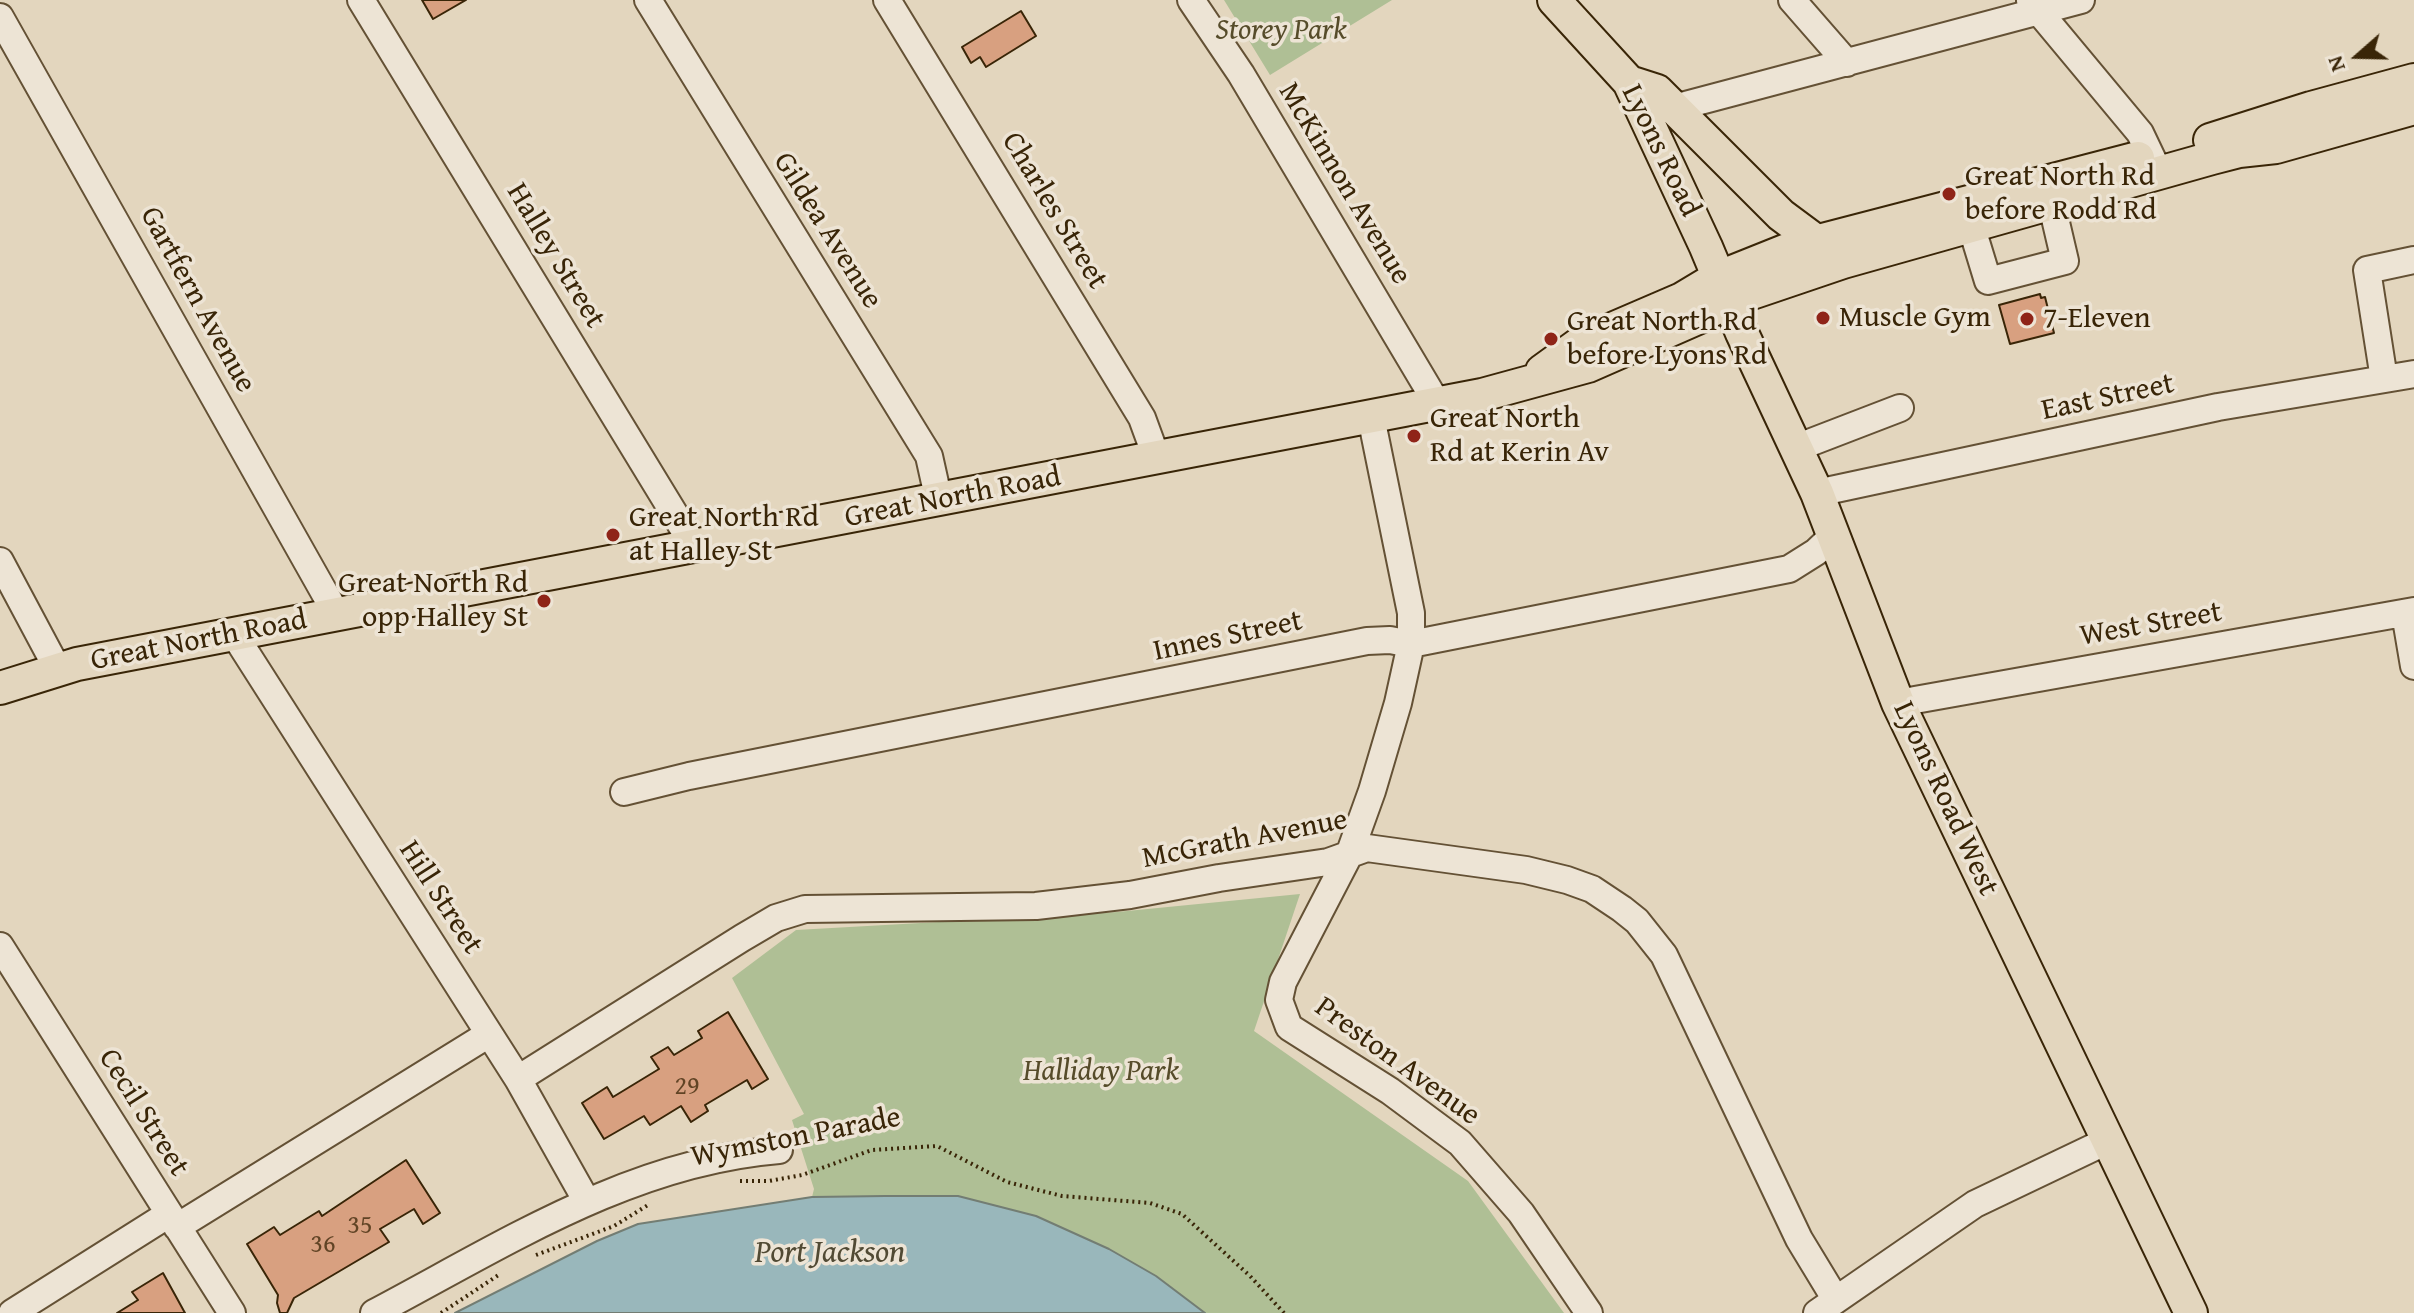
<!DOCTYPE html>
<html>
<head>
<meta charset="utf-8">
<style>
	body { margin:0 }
	#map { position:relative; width:2414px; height:1313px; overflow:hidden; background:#e3d6be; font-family:"Gentium Book Plus",serif }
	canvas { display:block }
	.north { position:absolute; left:2318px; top:16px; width:80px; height:80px; -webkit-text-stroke:6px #ede4d5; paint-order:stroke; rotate:250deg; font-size:22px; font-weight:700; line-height:32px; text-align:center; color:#392507 }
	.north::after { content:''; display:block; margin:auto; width:28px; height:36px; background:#392507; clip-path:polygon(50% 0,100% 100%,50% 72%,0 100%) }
</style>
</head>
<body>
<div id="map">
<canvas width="2414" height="1313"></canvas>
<div class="north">N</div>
</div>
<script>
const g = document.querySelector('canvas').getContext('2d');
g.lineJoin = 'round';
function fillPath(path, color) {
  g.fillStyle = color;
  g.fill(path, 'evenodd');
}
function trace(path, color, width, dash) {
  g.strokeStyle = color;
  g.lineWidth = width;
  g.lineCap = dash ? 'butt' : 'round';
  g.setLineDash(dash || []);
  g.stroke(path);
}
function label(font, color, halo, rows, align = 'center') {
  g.font = font + ' "Gentium Book Plus",serif';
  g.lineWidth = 7;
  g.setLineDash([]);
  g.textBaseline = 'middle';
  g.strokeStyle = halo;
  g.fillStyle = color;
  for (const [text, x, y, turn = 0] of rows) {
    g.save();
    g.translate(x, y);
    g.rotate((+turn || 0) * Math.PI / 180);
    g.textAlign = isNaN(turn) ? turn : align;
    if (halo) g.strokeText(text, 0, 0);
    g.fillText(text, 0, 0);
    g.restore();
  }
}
const green = new Path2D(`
	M 1224,0 L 1392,0 L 1270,75 Z
	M 1300,894 L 1254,1031 L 1468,1181 L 1564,1313 L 1205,1313 L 1156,1276 L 1109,1249 L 1036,1216 L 958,1196 L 812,1197 L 814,1189 L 792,1120 L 804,1114 L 732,978 L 796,930 L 1117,912 Z`);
const water = new Path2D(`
	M 885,1196 L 958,1196 L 1036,1216 L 1109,1249 L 1156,1276 L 1205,1313 L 455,1313 L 597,1241 L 638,1224 L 812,1197 Z`);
const building = new Path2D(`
	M 422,0 L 466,0 L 433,19 Z
	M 1021,11 L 1036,36 L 986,67 L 980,57 L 971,63 L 962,47 Z
	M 2040,294 L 2041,298 L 2045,297 L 2054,333 L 2010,344 L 1999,305 Z
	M 728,1012 L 768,1079 L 752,1089 L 747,1080 L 705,1105 L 708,1111 L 691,1122 L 681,1106 L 650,1125 L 644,1116 L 604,1139 L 582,1103 L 607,1087 L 613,1097 L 659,1069 L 651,1057 L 668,1047 L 674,1055 L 702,1038 L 698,1031 Z
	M 406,1160 L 440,1213 L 423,1224 L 414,1209 L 380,1229 L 389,1242 L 294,1298 L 287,1313 L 280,1313 L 277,1303 L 278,1295 L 247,1244 L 274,1227 L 280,1235 L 319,1211 L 322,1216 Z
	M 163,1273 L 185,1313 L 117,1313 L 138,1300 L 132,1292 Z`);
const path = new Path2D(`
	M 740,1181 L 769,1181 L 802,1175 L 872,1150 L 937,1146 L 1007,1182 L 1062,1196 L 1150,1203 L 1182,1214 L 1250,1276 L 1284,1313
	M 536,1255 L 614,1226 L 648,1205
	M 441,1313 L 500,1274`);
const minor = new Path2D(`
	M 361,0 L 694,546
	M 648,0 L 929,456 L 939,501
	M 887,0 L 1142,418 L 1157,459
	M 1191,0 L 1241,74 L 1438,405
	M 1792,0 L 1847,63
	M 2030,1 L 2140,133 L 2159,173
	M 0,17 L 337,615
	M 1674,108 L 2081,0
	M 1966,209 L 1988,281 L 2065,261 L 2047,184
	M 2384,379 L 2367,270 L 2414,260
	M 1371,417 L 1411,613 L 1411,644 L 1398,703 L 1372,791 L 1349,855 L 1283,982 L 1279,1000 L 1289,1027 L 1390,1091 L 1460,1143 L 1521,1213 L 1589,1313
	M 1796,448 L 1900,408
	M 1817,493 L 2218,407 L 2414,374
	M 0,561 L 57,668
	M 2405,613 L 2414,666
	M 234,634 L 518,1079 L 586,1200
	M 1898,703 L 2414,611
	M 624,792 L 689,776 L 1367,641 L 1390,640 L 1411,644 L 1789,569 L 1816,552 L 1834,535
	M 0,946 L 232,1313
	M 518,1079 L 742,938 L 776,918 L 805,909 L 1036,906 L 1130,895 L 1219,878 L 1328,862 L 1367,848 L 1526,870 L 1567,880 L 1592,889 L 1622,909 L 1637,921 L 1664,955 L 1799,1239 L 1836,1300
	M 177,1227 L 489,1034
	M 12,1313 L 169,1214
	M 374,1313 C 503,1245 630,1162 779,1150
	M 1817,1313 L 1975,1204 L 2109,1140`);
const major = new Path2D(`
	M 1554,0 L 1629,82 L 1706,247 L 1742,333 L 1817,493 L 1898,703 L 2191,1313
	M 1629,82 L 1657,91 L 1781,215 L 1816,241
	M 2210,140 L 2311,108 L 2414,80
	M 1542,371 L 1582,342 L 1682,299 L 1717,278 L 1792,248 L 2138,158
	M 0,688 L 77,664 L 1482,395 L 1588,366 L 1702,316 L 1728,301 L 1843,262 L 2212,158 L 2239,151 L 2276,147 L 2414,108`);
const markers = [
	[1949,194,8,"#8f2418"],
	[1823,318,8,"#8f2418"],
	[2027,319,8,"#8f2418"],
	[1551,339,8,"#8f2418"],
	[1414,436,8,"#8f2418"],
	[613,535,8,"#8f2418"],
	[544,601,8,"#8f2418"]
];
const numberNames = [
	["29",687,1087],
	["35",360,1226],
	["36",323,1245]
];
const parkNames = [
	["Storey Park",1281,31],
	["Halliday Park",1101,1072]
];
const streetNames = [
	["Lyons Road",1660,151,64],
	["McKinnon Avenue",1344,184,59],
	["Charles Street",1054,211,59],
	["Gildea Avenue",827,231,58],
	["Halley Street",555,256,59],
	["Gartfern Avenue",197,300,61],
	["East Street",2108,398,-12],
	["Great North Road",953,498,-11],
	["West Street",2151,625,-10],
	["Innes Street",1228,637,-12],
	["Great North Road",199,641,-11],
	["Lyons Road West",1945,799,65],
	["McGrath Avenue",1245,840,-11],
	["Hill Street",440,898,57],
	["Preston Avenue",1397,1062,36],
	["Cecil Street",143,1113,58],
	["Wymston Parade",796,1138,-11]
];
const poiNames = [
	["Great North Rd",1965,177],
	["before Rodd Rd",1965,211],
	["Muscle Gym",1839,318],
	["7-Eleven",2043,319],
	["Great North Rd",1567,322],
	["before Lyons Rd",1567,356],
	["Great North",1430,419],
	["Rd at Kerin Av",1430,453],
	["Great North Rd",629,518],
	["at Halley St",629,552],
	["Great North Rd",528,584,"right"],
	["opp Halley St",528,618,"right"]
];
const waterNames = [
	["Port Jackson",830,1254]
];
fillPath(green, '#afbf95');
fillPath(water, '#99b7bb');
trace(water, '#737d73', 2);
fillPath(building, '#d8a080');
trace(building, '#392507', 2);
trace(minor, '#645135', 30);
trace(major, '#392507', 36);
trace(path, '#392507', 4, [2, 4]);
trace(minor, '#ede4d5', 26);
trace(major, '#e3d6be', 32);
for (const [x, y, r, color] of markers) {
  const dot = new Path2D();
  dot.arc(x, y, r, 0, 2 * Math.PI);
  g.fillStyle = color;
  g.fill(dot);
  trace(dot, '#ede4d5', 3);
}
label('26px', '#614425', null, numberNames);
label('italic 30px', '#564c2a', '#ede4d5', parkNames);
label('30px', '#392507', '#ede4d5', streetNames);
label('30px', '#392507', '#ede4d5', poiNames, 'left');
label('italic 32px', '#514a34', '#ede4d5', waterNames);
</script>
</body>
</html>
